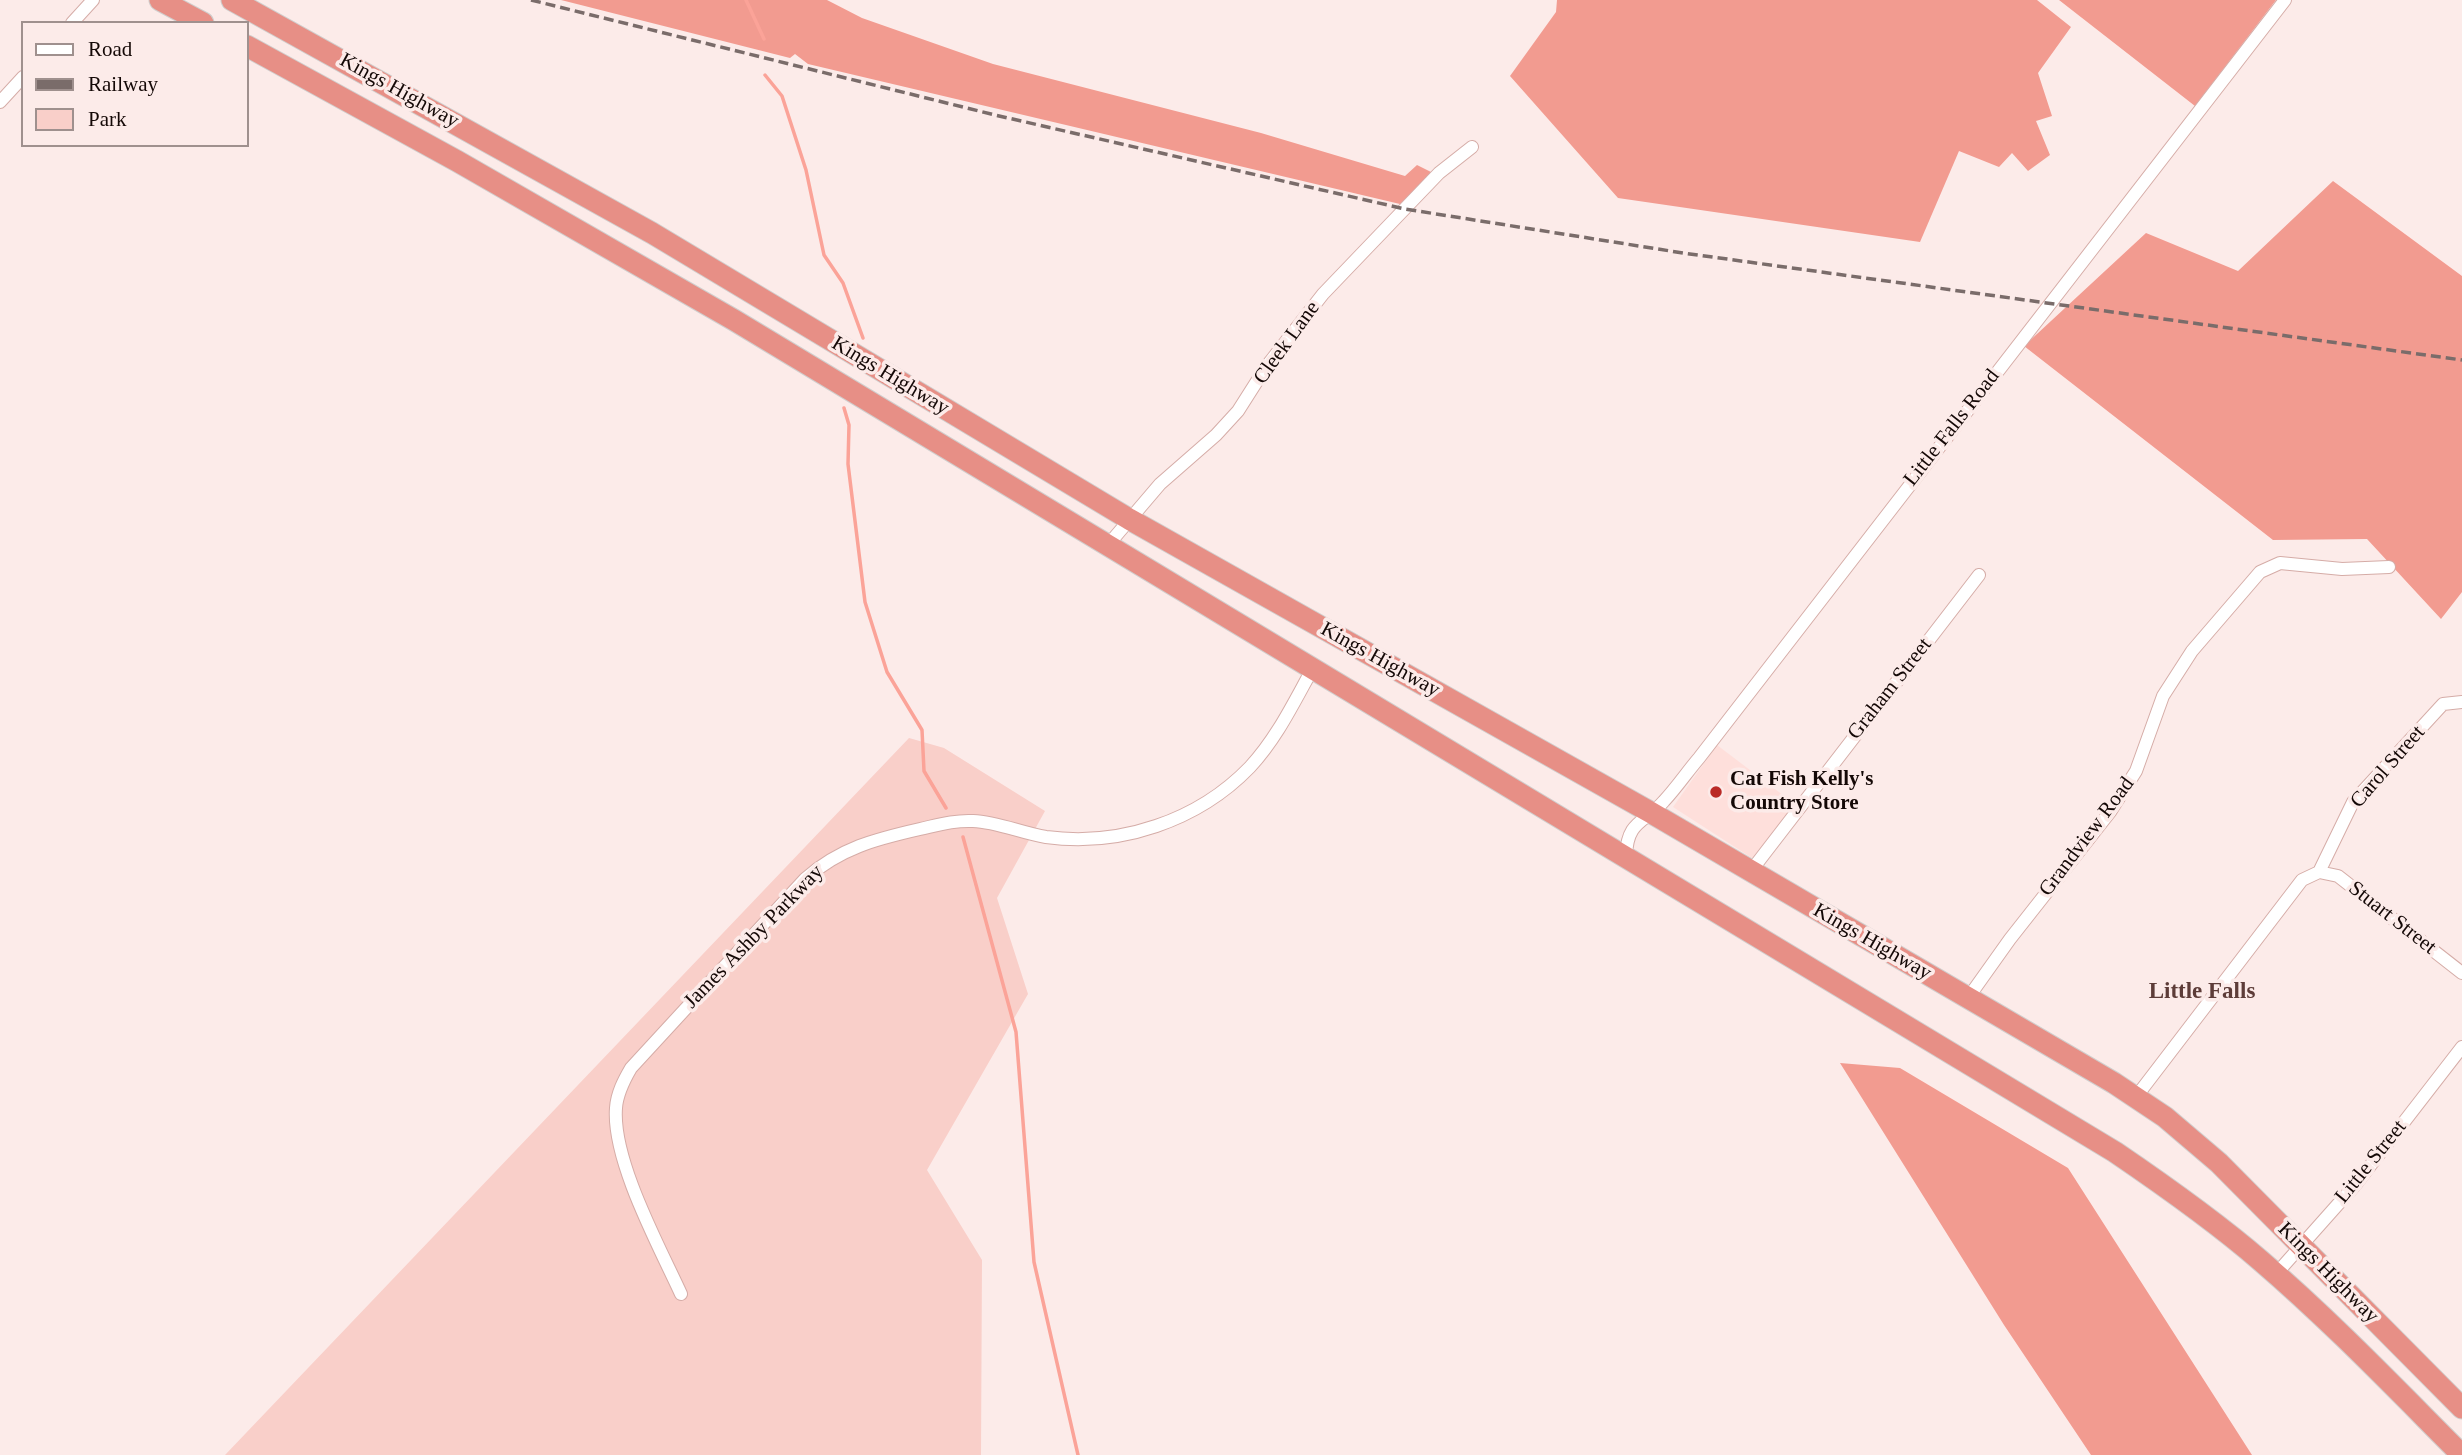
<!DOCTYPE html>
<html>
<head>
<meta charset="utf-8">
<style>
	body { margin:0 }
	#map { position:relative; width:2462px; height:1455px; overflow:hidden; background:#fcebe9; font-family:Georgia,serif }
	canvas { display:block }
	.legend { position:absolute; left:21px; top:21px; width:228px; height:126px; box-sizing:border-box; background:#fcebe9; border:2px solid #9f908e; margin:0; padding:9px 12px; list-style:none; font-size:21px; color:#140806 }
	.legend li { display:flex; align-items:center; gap:14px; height:35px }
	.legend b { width:35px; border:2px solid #9f908e }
</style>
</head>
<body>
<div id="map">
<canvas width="2462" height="1455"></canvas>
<ul class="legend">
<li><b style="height:9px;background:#fff"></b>Road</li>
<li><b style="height:9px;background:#7a6c6a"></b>Railway</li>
<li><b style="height:19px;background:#f9cfc9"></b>Park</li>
</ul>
</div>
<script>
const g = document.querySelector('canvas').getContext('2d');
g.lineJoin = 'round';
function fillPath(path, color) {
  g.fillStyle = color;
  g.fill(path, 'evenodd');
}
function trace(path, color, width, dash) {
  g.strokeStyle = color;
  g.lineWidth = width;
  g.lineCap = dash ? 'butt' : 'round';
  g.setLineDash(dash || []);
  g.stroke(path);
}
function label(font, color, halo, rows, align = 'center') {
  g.font = font + ' Georgia,serif';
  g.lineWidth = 7;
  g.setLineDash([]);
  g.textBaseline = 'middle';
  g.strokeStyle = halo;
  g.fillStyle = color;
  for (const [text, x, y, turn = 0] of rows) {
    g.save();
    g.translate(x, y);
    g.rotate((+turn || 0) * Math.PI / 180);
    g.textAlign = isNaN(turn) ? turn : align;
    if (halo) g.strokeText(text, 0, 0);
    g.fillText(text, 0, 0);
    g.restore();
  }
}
const built = new Path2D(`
	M 1717,745 L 1796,805 L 1752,858 L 1673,807 Z`);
const green = new Path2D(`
	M 909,738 L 944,748 L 1045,811 L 997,898 L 1028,994 L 927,1170 L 982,1260 L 981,1455 L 225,1455 Z`);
const forest = new Path2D(`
	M 561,0 L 827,0 L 862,18 L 993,64 L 1261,133 L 1405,176 L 1417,165 L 1433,173 L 1400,204 L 808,64 L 795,54 L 790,58 Z
	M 1557,0 L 2037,0 L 2071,27 L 2038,73 L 2052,116 L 2036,121 L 2050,155 L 2028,171 L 2012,153 L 1999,167 L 1959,151 L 1920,242 L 1618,198 L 1510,76 L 1556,12 Z
	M 2059,0 L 2276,0 L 2195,106 Z
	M 2333,181 L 2462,276 L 2462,592 L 2441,619 L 2367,539 L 2273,540 L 2024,346 L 2146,233 L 2238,271 Z
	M 1840,1063 L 1900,1068 L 2068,1168 L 2252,1455 L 2091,1455 L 2004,1325 Z`);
const stream = new Path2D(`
	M 746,0 L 764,39
	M 765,75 L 782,96 L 806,170 L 824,255 L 843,283 L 863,338
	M 844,408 L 849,425 L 848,464 L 865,602 L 887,672 L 922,730 L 924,771 L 946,808
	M 963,837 L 1016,1032 L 1034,1262 L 1078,1455`);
const minor = new Path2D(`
	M 72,23 L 93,0
	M 0,102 L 23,77
	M 1108,545 L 1160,484 L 1216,435 L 1238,411 L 1266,367 L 1323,294 L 1439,173 L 1472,147
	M 1626,856 C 1627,820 1645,823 1664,801 C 1677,787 1687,772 1699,758 L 2285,0
	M 1751,871 L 1979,575
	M 2319,872 L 2338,876 L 2462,973
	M 1968,998 L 2010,939 L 2110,812 L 2136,771 L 2163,696 L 2192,651 L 2260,572 L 2280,563 L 2342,569 L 2389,567
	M 2136,1097 L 2302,880 L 2319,872 L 2353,802 L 2443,704 L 2462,702
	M 2276,1274 L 2356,1184 L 2462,1047
	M 681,1294 C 659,1246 612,1160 616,1108 C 617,1093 624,1080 631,1068 L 805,879 C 840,848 876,839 920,829 C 938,825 955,820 973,821 C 998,822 1021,833 1046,837 C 1120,847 1198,821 1250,767 C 1277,738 1294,702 1313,668`);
const trunk = new Path2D(`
	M 160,0 L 203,23
	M 232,0 L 652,233 L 1129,519 L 1650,812 L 2114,1083 L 2165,1117 L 2219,1163 L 2462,1408
	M 247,46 L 457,161 L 734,320 L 2115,1152 C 2165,1186 2215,1221 2261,1261 C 2332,1322 2396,1389 2462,1455`);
const rail = new Path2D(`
	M 531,0 L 995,115 L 1405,209 L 1683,253 L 2462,360`);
const markers = [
	[1716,792,7,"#ba2b27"]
];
const streetNames = [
	["Kings Highway",399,91,29],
	["Cleek Lane",1287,343,-54],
	["Kings Highway",890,376,31],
	["Little Falls Road",1952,428,-52],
	["Kings Highway",1380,660,29],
	["Graham Street",1890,689,-52],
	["Carol Street",2388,767,-49],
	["Grandview Road",2087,837,-53],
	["Stuart Street",2392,918,38],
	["James Ashby Parkway",754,937,-46],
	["Kings Highway",1872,942,30],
	["Little Street",2371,1162,-51],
	["Kings Highway",2328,1273,45]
];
const poiNames = [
	["Cat Fish Kelly's",1730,780],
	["Country Store",1730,804]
];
const neighbourhoodNames = [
	["Little Falls",2202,992]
];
fillPath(built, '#fedfdb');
fillPath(green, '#f9cfc9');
fillPath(forest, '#f29b90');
trace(stream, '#fba398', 3.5);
trace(minor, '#d5aca7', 14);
trace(trunk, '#d0cecd', 23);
trace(minor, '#fff', 12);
trace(trunk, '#e78f86', 21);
trace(rail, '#7a6c6a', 3.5, [10, 5]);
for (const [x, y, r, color] of markers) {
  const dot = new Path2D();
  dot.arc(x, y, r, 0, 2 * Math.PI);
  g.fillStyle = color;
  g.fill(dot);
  trace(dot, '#fcebe9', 2.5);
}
label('21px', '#140806', '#fcebe9', streetNames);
label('bold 21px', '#140806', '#fcebe9', poiNames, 'left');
label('bold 23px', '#5d3c38', '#fcebe9', neighbourhoodNames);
</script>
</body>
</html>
